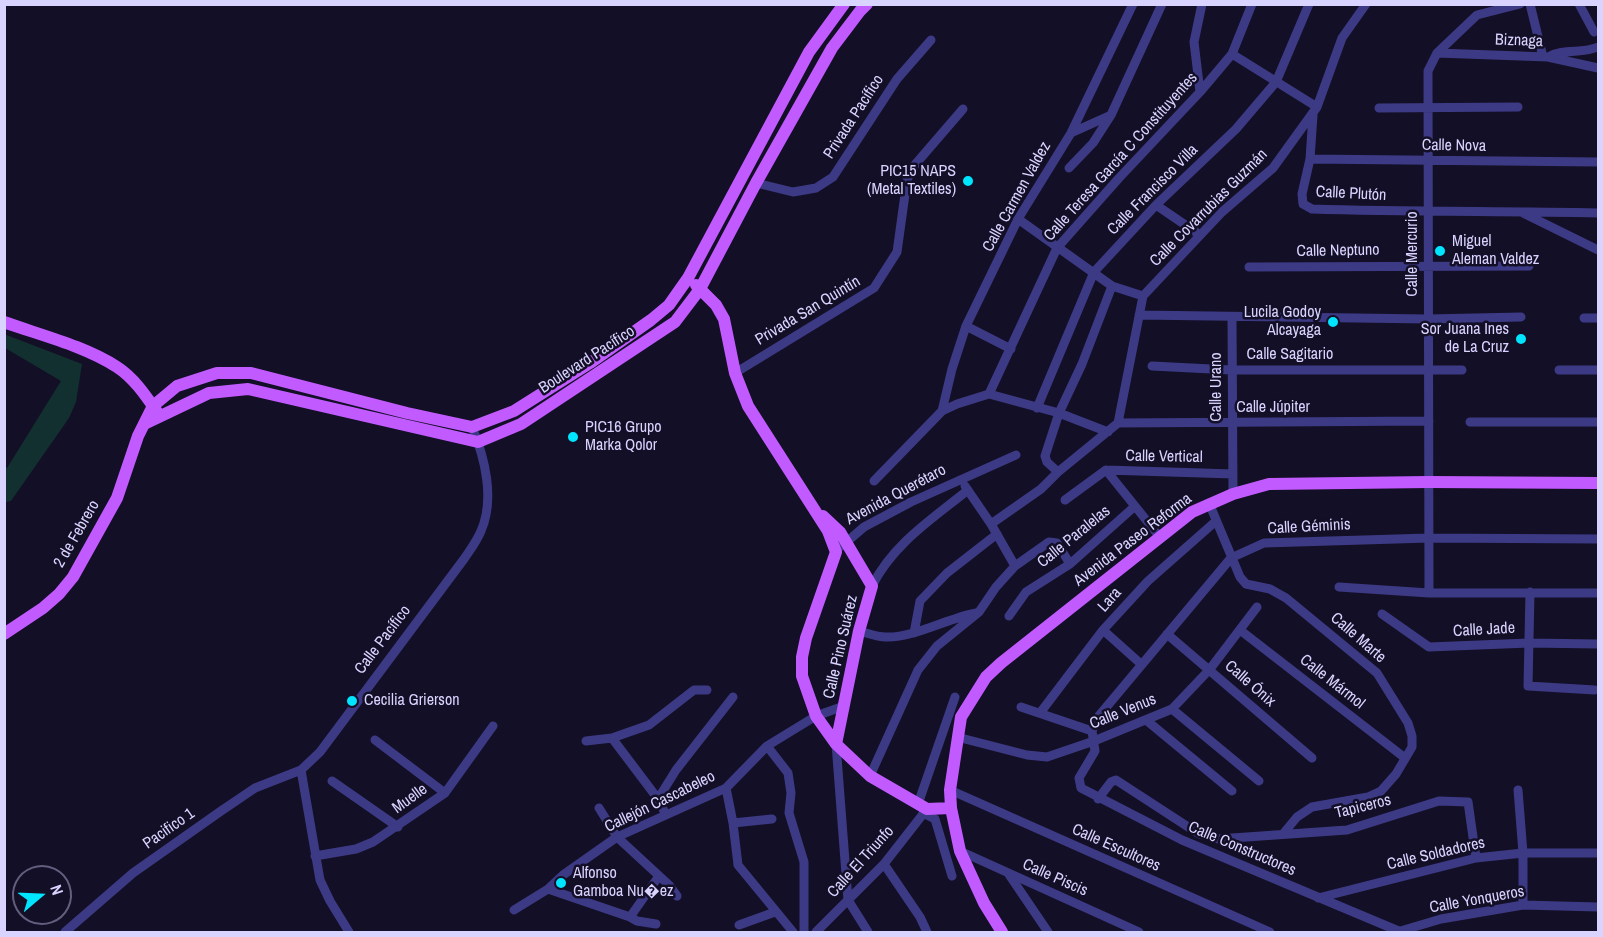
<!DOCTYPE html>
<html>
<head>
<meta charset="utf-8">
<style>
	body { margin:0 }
	#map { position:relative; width:1603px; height:937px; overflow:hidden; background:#130f26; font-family:"Archivo Narrow",sans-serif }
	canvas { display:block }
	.frame { position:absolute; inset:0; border:6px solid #d9d4ff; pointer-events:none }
	.north { position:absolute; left:12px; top:865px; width:60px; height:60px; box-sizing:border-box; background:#130f26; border:2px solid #625e7d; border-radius:50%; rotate:71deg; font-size:16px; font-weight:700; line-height:24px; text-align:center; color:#d9d4ff }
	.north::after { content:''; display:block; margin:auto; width:21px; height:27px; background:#00e5ff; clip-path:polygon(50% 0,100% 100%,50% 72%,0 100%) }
</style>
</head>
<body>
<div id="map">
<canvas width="1603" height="937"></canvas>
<div class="frame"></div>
<div class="north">N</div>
</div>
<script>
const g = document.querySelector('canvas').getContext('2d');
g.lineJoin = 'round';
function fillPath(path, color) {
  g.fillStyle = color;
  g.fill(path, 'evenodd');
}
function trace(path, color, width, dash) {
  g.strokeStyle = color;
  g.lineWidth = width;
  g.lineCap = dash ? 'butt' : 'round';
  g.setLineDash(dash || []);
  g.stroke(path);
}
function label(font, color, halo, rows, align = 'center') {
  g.font = font + ' "Archivo Narrow",sans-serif';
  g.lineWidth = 5;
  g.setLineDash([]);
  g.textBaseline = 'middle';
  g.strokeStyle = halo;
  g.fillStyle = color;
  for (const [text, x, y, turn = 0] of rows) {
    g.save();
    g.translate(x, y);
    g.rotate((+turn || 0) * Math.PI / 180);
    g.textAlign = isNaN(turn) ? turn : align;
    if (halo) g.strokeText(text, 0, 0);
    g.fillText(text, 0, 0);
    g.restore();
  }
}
const green = new Path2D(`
	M 4,334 L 82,364 L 76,402 L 69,418 L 11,501 L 5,502 L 5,467 L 7,468 L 61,381 L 5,348 Z`);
const minor = new Path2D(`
	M 1530,4 L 1543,57
	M 1579,4 L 1594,32
	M 1437,53 L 1548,57 L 1598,68
	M 1232,54 L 1317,107
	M 1548,57 C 1563,48 1582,54 1598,47
	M 1200,92 L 1194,42 L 1202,4
	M 1379,108 L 1518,107
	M 1313,115 L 1310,159 L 1302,194 L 1303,204 L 1312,209 C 1407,212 1503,211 1598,213
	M 1071,133 L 1111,115 L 1162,4
	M 1310,159 L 1598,162
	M 1069,168 L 1093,143 L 1111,115
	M 756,183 L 793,192 L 816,188 L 833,177 L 897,79 L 931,40
	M 1156,205 L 1200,235
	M 1523,213 L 1598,250
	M 1018,219 L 1112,286 L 1143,296
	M 1249,267 L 1529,266
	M 1139,315 L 1428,319 L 1521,317
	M 1232,317 L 1233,494
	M 1584,318 L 1598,318
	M 966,326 L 1011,349
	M 1152,366 L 1231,370 L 1462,370
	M 1559,370 L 1598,370
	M 735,373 L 874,288 L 897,252 L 907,180 L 913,167 L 963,109
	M 989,394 L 1059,413 L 1108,432
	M 1037,408 L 1094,272 L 1156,205 L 1236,129 L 1276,82 L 1309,4
	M 942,411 L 952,369 L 966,326 L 1018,219 L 1071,133 L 1133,4
	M 1470,422 L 1598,422
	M 1118,423 L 1429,421
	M 1106,470 L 1233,474
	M 1106,470 L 1159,536
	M 1058,472 L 1047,462 L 1045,456 L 1059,413 L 1082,364 L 1112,286
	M 874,481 L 942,411 L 957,404 L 989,394 L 1057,248 L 1119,178 L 1200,92 L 1232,54 L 1252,4
	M 965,486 L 991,524 L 1015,566
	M 1065,500 L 1106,470
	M 1209,503 L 1240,577 L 1246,584 L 1270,589 L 1286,598 L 1377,673 L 1408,723 L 1412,736 L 1412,747 L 1396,774 L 1381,791 L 1368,797 L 1312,807 L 1297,817 L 1283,834
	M 991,524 L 1041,489 L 1058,472 L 1118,423 L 1143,296 L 1222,212 L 1273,168 L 1317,107 L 1342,38 L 1366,4
	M 842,546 L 864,527 L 911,502 L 1016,455
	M 872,586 C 893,544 932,519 968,490
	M 1339,587 L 1429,593 L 1598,593
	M 1530,592 L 1528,686 L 1595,690
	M 1429,593 L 1428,71 L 1437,53 L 1477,15 L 1520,4
	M 1382,614 L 1429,647 L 1529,643 L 1598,644
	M 1009,616 L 1026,592 L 1070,564 L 1134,507
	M 1103,630 L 1141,664
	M 1240,630 L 1405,758
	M 859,631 C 867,633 877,637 886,637 C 914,638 948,618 976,613
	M 914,633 L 920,601 L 947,573 L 997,534
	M 1167,634 L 1312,758
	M 1021,707 L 1092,731
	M 1172,709 L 1259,781
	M 1040,713 L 1103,630 L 1148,581 L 1216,521
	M 1146,720 L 1232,791
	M 957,737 L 1027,755 L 1047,757 L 1094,741 L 1172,709 L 1210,669 L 1257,607
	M 612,738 L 658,799 L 666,815
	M 375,740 L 445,793
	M 586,741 L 612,738 L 649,725 L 694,690 L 707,690
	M 836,744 L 848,900 L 868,932
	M 767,746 L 788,773 L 791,793 L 789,813 L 804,862 L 804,932
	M 301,770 L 320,880 L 330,901 L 349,932
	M 870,776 L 918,670 L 937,646 L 979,612 L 996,587 L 1015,566 L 1049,542 L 1057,543 L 1070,564
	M 332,781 L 398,827
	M 726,788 L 733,823 L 738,865 L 793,932
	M 950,790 L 1270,932
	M 1518,790 L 1523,853 L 1523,905
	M 658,799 L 676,770 L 733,697
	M 1098,799 L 1111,782 L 1116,780 L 1199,834 L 1218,839 L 1347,830 L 1439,801 L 1468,802 L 1476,858
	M 918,804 L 955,697
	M 599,808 L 617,837 L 669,885 L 677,896
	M 923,813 L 935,819 L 952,876
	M 733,823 L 772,819
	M 960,851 L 1139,932
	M 315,856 L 356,849 L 373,842 L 445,793 L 493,726
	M 884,864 L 920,917 L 927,932
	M 1008,873 L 1048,932
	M 548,889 L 630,917 L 637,921 L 656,924
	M 1318,898 L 1476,858 L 1523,853 L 1598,853
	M 514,910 L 548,889 L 563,875 L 617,837 L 726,788 L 767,746 L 816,716 L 844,706
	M 630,917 L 659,876
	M 739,925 L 775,912
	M 65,932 L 133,873 L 221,811 L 255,788 L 301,770 L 320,752 L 464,559 C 470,550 477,541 481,531 C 495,499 485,458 472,427
	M 816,932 L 884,864 L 927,809
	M 1397,932 L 1441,919 L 1523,905 L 1598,907
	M 1401,932 L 1182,840 L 1081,788 L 1079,778 L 1095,751 L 1092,731 L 1098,717 L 1231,558 L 1264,543 L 1429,538 L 1598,539`);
const major = new Path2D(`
	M 696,285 L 716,305 L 724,319 L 735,373 L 748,406 L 828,531 L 836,552 L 806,638 L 802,657 L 802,676 L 816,716 L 836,744 L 870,776 L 927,809 L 951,808
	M 4,322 C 40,335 85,346 117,367 C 134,378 146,396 157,412
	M 144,424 L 209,393 L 248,389 L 478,442 L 521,424 L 675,322 L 700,289 L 756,183 L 832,48 L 860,11 L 867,4
	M 823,516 L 840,532 L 872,586 L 859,631 L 836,744
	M 4,634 L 43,608 L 59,594 L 73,577 L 117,498 L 138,436 L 153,406 L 177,386 L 217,373 L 251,373 L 407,413 L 472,427 L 514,411 L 590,363 L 651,320 L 669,305 L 688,278 L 809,52 L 844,4
	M 1002,932 L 984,903 L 960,851 L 951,808 L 950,790 L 961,717 L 986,677 L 1001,663 L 1192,512 L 1233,494 L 1269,484 L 1429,482 L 1598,483`);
const markers = [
	[968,181,6,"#00e5ff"],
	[1440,251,6,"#00e5ff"],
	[1333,322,6,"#00e5ff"],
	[1521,339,6,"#00e5ff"],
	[573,437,6,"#00e5ff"],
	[352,701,6,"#00e5ff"],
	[561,883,6,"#00e5ff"]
];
const streetNames = [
	["Biznaga",1519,41,2],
	["Privada Pacífico",854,117,-57],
	["Calle Nova",1454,146,1],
	["Calle Teresa García C Constituyentes",1121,157,-48],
	["Calle Francisco Villa",1153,190,-45],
	["Calle Plutón",1351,194,3],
	["Calle Carmen Valdez",1017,197,-61],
	["Calle Covarrubias Guzmán",1209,208,-45],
	["Calle Neptuno",1338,251,-1],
	["Calle Mercurio",1413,254,-90],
	["Privada San Quintín",808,311,-31],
	["Calle Sagitario",1290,355],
	["Boulevard Pacífico",587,360,-33],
	["Calle Urano",1217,387,-90],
	["Calle Júpiter",1273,408],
	["Calle Vertical",1164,457,1],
	["Avenida Querétaro",896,495,-28],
	["Calle Géminis",1309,527,-3],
	["2 de Febrero",77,534,-60],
	["Calle Paralelas",1074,537,-39],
	["Avenida Paseo Reforma",1133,540,-37],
	["Lara",1110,600,-48],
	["Calle Jade",1484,630,-3],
	["Calle Marte",1358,638,41],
	["Calle Pacífico",383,640,-53],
	["Calle Pino Suárez",841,647,-77],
	["Calle Mármol",1332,682,38],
	["Calle Ónix",1250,684,41],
	["Calle Venus",1123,712,-22],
	["Muelle",410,799,-36],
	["Callejón Cascabeleo",660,802,-26],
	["Tapiceros",1363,807,-14],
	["Pacifico 1",169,829,-35],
	["Calle Escultores",1116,848,24],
	["Calle Constructores",1242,849,23],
	["Calle Soldadores",1436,854,-13],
	["Calle El Triunfo",861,862,-48],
	["Calle Piscis",1055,878,24],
	["Calle Yonqueros",1477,900,-10]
];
const poiNames = [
	["PIC15 NAPS",956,172,"right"],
	["(Metal Textiles)",956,190,"right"],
	["Miguel",1452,242],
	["Aleman Valdez",1452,260],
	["Lucila Godoy",1321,313,"right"],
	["Alcayaga",1321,331,"right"],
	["Sor Juana Ines",1509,330,"right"],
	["de La Cruz",1509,348,"right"],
	["PIC16 Grupo",585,428],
	["Marka Qolor",585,446],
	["Cecilia Grierson",364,701],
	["Alfonso",573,874],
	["Gamboa Nu�ez",573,892]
];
fillPath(green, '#12302f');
trace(minor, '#3d3a85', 9);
trace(major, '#c25bff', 12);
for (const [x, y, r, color] of markers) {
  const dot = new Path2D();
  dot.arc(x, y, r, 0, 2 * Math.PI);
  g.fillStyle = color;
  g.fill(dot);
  trace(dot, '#130f26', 2);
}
label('16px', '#d9d4ff', '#130f26', streetNames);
label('16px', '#d9d4ff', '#130f26', poiNames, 'left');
</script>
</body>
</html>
